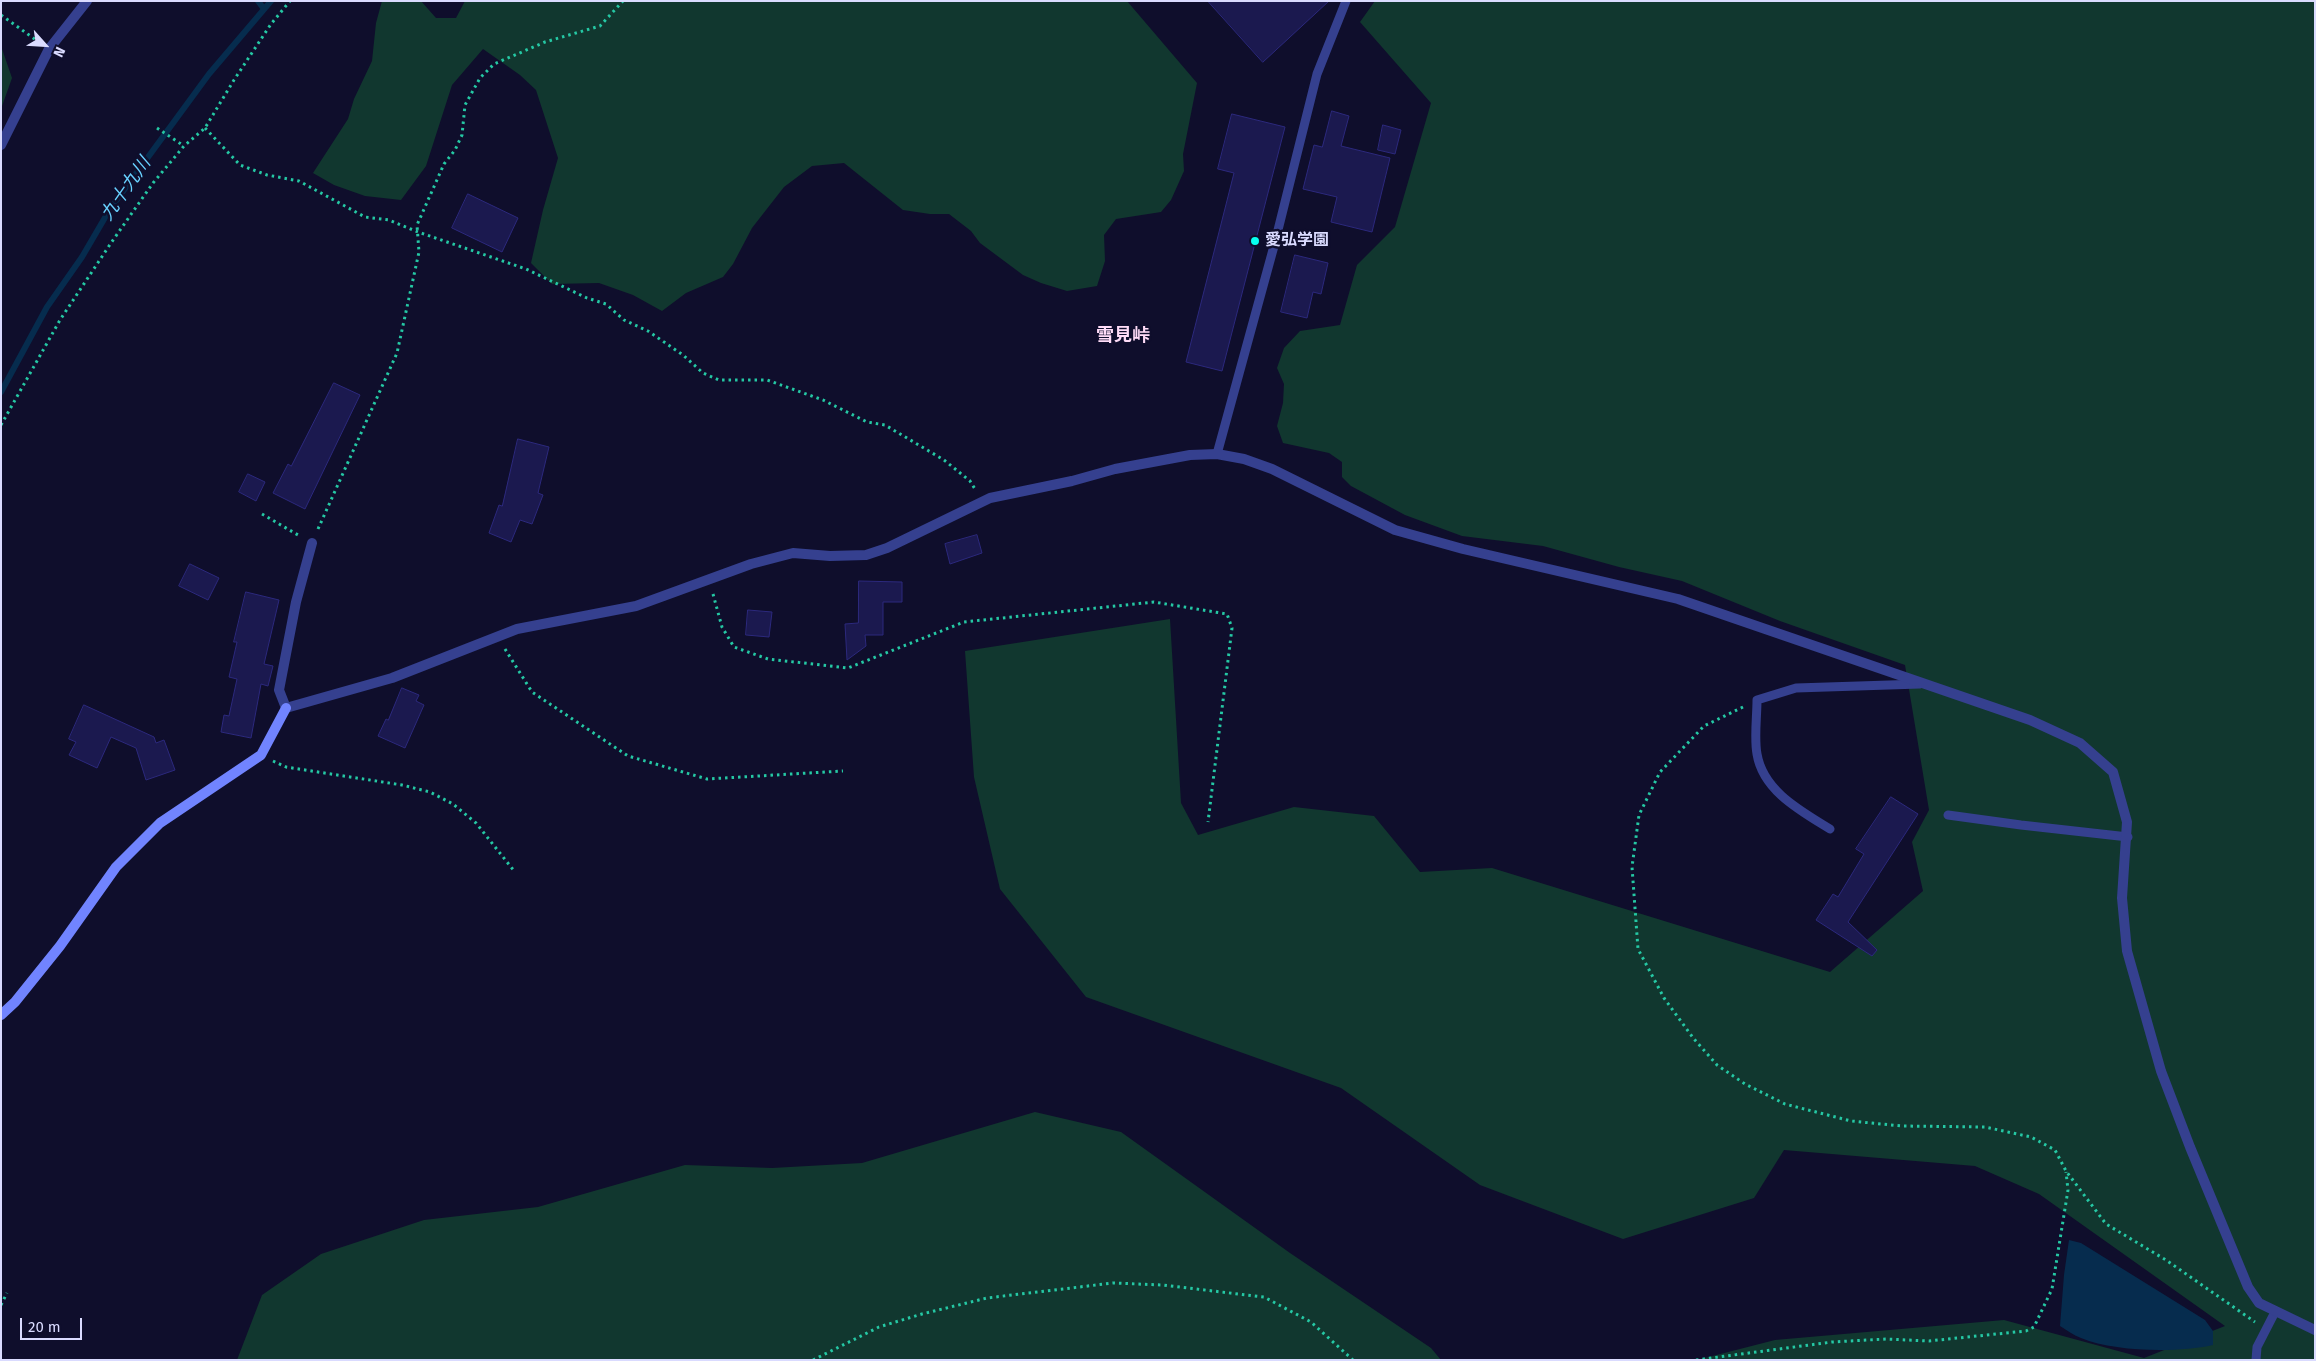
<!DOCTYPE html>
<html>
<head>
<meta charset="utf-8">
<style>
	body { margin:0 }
	#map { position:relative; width:2316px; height:1361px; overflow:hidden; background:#0f0e2c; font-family:"Fira Sans",sans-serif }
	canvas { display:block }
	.frame { position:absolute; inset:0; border:2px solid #dadbff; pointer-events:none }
	.north { position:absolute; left:20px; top:20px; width:50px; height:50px; -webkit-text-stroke:4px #0f0e2c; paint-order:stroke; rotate:116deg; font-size:14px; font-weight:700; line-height:20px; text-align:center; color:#dadbff }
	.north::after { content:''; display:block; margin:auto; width:18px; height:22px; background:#dadbff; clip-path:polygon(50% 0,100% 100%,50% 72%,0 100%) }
	.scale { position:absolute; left:20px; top:1318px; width:62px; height:22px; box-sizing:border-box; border:2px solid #dadbff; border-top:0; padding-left:6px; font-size:15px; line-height:18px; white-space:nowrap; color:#dadbff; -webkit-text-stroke:4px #0f0e2c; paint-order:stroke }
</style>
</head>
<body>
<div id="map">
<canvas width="2316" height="1361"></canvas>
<div class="frame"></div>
<div class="north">N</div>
<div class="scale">20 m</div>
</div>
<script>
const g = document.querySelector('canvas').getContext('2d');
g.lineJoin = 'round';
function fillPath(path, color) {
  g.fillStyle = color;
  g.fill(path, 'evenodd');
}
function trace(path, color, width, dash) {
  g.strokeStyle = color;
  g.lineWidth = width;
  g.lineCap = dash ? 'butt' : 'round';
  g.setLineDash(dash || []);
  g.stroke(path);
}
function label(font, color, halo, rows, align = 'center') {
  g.font = font + ' "Fira Sans","Noto Sans JP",sans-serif';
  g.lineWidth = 5;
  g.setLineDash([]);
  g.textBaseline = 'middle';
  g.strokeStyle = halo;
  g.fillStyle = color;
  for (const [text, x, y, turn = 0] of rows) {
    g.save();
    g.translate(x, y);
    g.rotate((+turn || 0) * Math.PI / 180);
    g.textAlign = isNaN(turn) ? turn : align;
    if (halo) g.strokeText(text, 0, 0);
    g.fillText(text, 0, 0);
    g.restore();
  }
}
const green = new Path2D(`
	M 382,1 L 421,1 L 436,18 L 456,18 L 465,1 L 1127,1 L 1197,83 L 1183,154 L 1184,171 L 1171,200 L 1161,212 L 1116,219 L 1104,235 L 1105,261 L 1097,286 L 1067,291 L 1041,283 L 1023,275 L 980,243 L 971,231 L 949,214 L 930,214 L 903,210 L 844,163 L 812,166 L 784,187 L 752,228 L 733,264 L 723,277 L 686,293 L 662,311 L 633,295 L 599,283 L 552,284 L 531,263 L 543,210 L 558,158 L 536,90 L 520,75 L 483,49 L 452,85 L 426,166 L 401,200 L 365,196 L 334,185 L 313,173 L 348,119 L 354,99 L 372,61 L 376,23 Z
	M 1375,1 L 2315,1 L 2315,1360 L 1697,1360 L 1775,1340 L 2004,1320 L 2144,1358 L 2225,1326 L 2039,1194 L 1975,1166 L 1784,1150 L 1754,1198 L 1623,1239 L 1480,1185 L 1341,1088 L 1086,997 L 1000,889 L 974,777 L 965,651 L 1170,619 L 1181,803 L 1198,835 L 1294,807 L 1374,816 L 1420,872 L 1492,868 L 1830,972 L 1923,891 L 1912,842 L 1929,810 L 1905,665 L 1780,621 L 1682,581 L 1619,567 L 1543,546 L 1462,536 L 1405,515 L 1351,486 L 1342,477 L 1342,462 L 1329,453 L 1283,443 L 1277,426 L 1283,403 L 1284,384 L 1277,368 L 1284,348 L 1300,331 L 1340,325 L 1357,265 L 1395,227 L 1431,103 L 1360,22 Z
	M 1,46 L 12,78 L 1,109 Z
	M 1035,1112 L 1121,1132 L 1290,1253 L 1431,1348 L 1441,1360 L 237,1360 L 262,1295 L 321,1254 L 424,1220 L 538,1207 L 685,1165 L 772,1168 L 862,1163 Z`);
const water = new Path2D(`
	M 2069,1240 L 2081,1243 L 2205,1320 L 2213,1331 L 2213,1345 C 2177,1353 2115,1352 2081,1338 C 2073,1335 2067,1330 2060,1326 L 2064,1275 Z`);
const stream = new Path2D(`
	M 258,1 L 264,9
	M 1,392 L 47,307 L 82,257 L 110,209 L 209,74 L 271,1`);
const building = new Path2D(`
	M 1208,1 L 1329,1 L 1263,62 Z
	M 1332,111 L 1349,116 L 1341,146 L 1390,158 L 1372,232 L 1331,222 L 1337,197 L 1303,189 L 1314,145 L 1322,147 Z
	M 1232,114 L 1285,127 L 1222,371 L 1186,362 L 1234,173 L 1218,169 Z
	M 1383,125 L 1401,130 L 1395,154 L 1378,150 Z
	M 468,194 L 518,218 L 502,252 L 452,228 Z
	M 1295,255 L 1328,263 L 1321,294 L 1313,292 L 1307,318 L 1281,312 Z
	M 334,383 L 360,395 L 305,509 L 273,493 L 288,464 L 291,466 Z
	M 518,439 L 549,447 L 538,493 L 543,495 L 532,524 L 520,520 L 511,542 L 489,533 L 499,505 L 502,506 Z
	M 248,474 L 265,482 L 256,501 L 239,492 Z
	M 977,535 L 982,553 L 950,564 L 945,544 Z
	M 190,564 L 219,578 L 208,600 L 179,586 Z
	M 859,581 L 902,582 L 902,602 L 883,602 L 883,635 L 865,635 L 866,646 L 847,660 L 845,624 L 858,623 Z
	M 246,592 L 279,600 L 264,664 L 273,666 L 268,686 L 261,684 L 251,738 L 221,732 L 224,715 L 229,716 L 237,679 L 229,677 L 237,642 L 234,642 Z
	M 748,610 L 772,612 L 769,637 L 746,635 Z
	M 402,688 L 419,695 L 416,701 L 424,705 L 405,748 L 378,736 L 386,719 L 388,720 Z
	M 84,705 L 154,737 L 156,743 L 164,740 L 175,770 L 146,780 L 136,748 L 111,737 L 97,768 L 69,755 L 76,742 L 69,739 Z
	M 1891,797 L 1918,814 L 1848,922 L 1877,950 L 1872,956 L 1816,920 L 1833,894 L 1838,897 L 1864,854 L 1856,849 Z`);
const path = new Path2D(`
	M 1,15 L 36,40
	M 157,128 L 184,146
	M 205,128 L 240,165 L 267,175 L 299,181 L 365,217 L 389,220 L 418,232 L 526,269 L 587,298 L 606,304 L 624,320 L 648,331 L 683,355 L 703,373 L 719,380 L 767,380 L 823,400 L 867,422 L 885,425 L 944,460 L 970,481 L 975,489
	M 1,425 L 60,320 L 111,243 L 153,183 L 184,146 L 205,128 L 234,80 L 271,24 L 290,1
	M 262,514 L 298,535
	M 318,529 L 397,353 L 419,252 L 417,225 L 444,164 L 455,150 L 462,135 L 465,105 L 480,78 L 494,64 L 545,42 L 600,26 L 623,1
	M 713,594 L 722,627 L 734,647 L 768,659 L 848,668 L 964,622 L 1154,602 L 1227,614 L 1232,628 L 1208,822
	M 505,649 L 532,692 L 628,756 L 707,779 L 843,771
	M 1743,707 L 1704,726 L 1660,772 L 1639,815 L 1632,867 L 1638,949 L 1664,998 L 1694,1039 L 1717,1065 L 1745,1084 L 1785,1104 L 1851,1121 L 1902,1126 L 1985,1127 L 2031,1137 L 2055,1150 L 2066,1171 L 2106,1224 L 2166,1260 L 2255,1322
	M 273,761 L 286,767 L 402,785 L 430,792 L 453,804 L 476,823 L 515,872
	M 1,1305 L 7,1293
	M 813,1360 L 879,1327 L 922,1314 L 987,1298 L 1113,1283 L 1162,1285 L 1264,1297 L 1311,1322 L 1353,1360
	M 1696,1360 L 1832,1342 L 1886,1339 L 1929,1341 L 2026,1331 L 2034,1327 L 2052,1289 L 2068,1190 L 2066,1172`);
const lane = new Path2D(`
	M 1217,454 L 1274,246 L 1317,74 L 1346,1
	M 1948,815 L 2021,825 L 2128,837
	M 1830,829 C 1801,811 1763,791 1757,754 C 1754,738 1757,717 1757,700 L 1796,688 L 1920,684
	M 2256,1360 L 2257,1347 L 2275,1312`);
const street = new Path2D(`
	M 1,145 L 49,49 L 87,1
	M 312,543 L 296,602 L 279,690 L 286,708 L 392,678 L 517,629 L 636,606 L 751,564 L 793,553 L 830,556 L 866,555 L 887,548 L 990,498 L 1072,481 L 1115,469 L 1190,455 L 1217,454 L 1244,459 L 1272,469 L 1395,530 L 1463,549 L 1678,599 L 2030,720 L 2080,743 L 2113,772 L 2127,822 L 2122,898 L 2127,951 L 2161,1071 L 2190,1147 L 2248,1287 L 2259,1303 L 2315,1330`);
const secondary = new Path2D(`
	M 1,1015 L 15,1002 L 60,946 L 116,867 L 160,823 L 261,755 L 286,708`);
const markers = [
	[1255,241,5,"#06fff0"]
];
const poiNames = [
	["愛弘学園",1265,241]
];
const waterNames = [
	["九十九川",126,189,-55]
];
const neighbourhoodNames = [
	["雪見峠",1123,336]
];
fillPath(green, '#11372f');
fillPath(water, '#062c4e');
trace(stream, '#062c4e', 6);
fillPath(building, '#1b194f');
trace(building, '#2c297d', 1);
trace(path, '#25c8a4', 3, [2.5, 4]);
trace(lane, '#35408f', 9);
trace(street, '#35408f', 10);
trace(secondary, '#7184ff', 10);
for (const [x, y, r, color] of markers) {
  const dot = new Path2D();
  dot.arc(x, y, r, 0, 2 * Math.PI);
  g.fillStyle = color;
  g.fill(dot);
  trace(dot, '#0f0e2c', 2);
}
label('bold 16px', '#dadbff', '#0f0e2c', poiNames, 'left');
label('italic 18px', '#68d1ff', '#0f0e2c', waterNames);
label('bold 18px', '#ffdcf8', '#0f0e2c', neighbourhoodNames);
</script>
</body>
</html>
